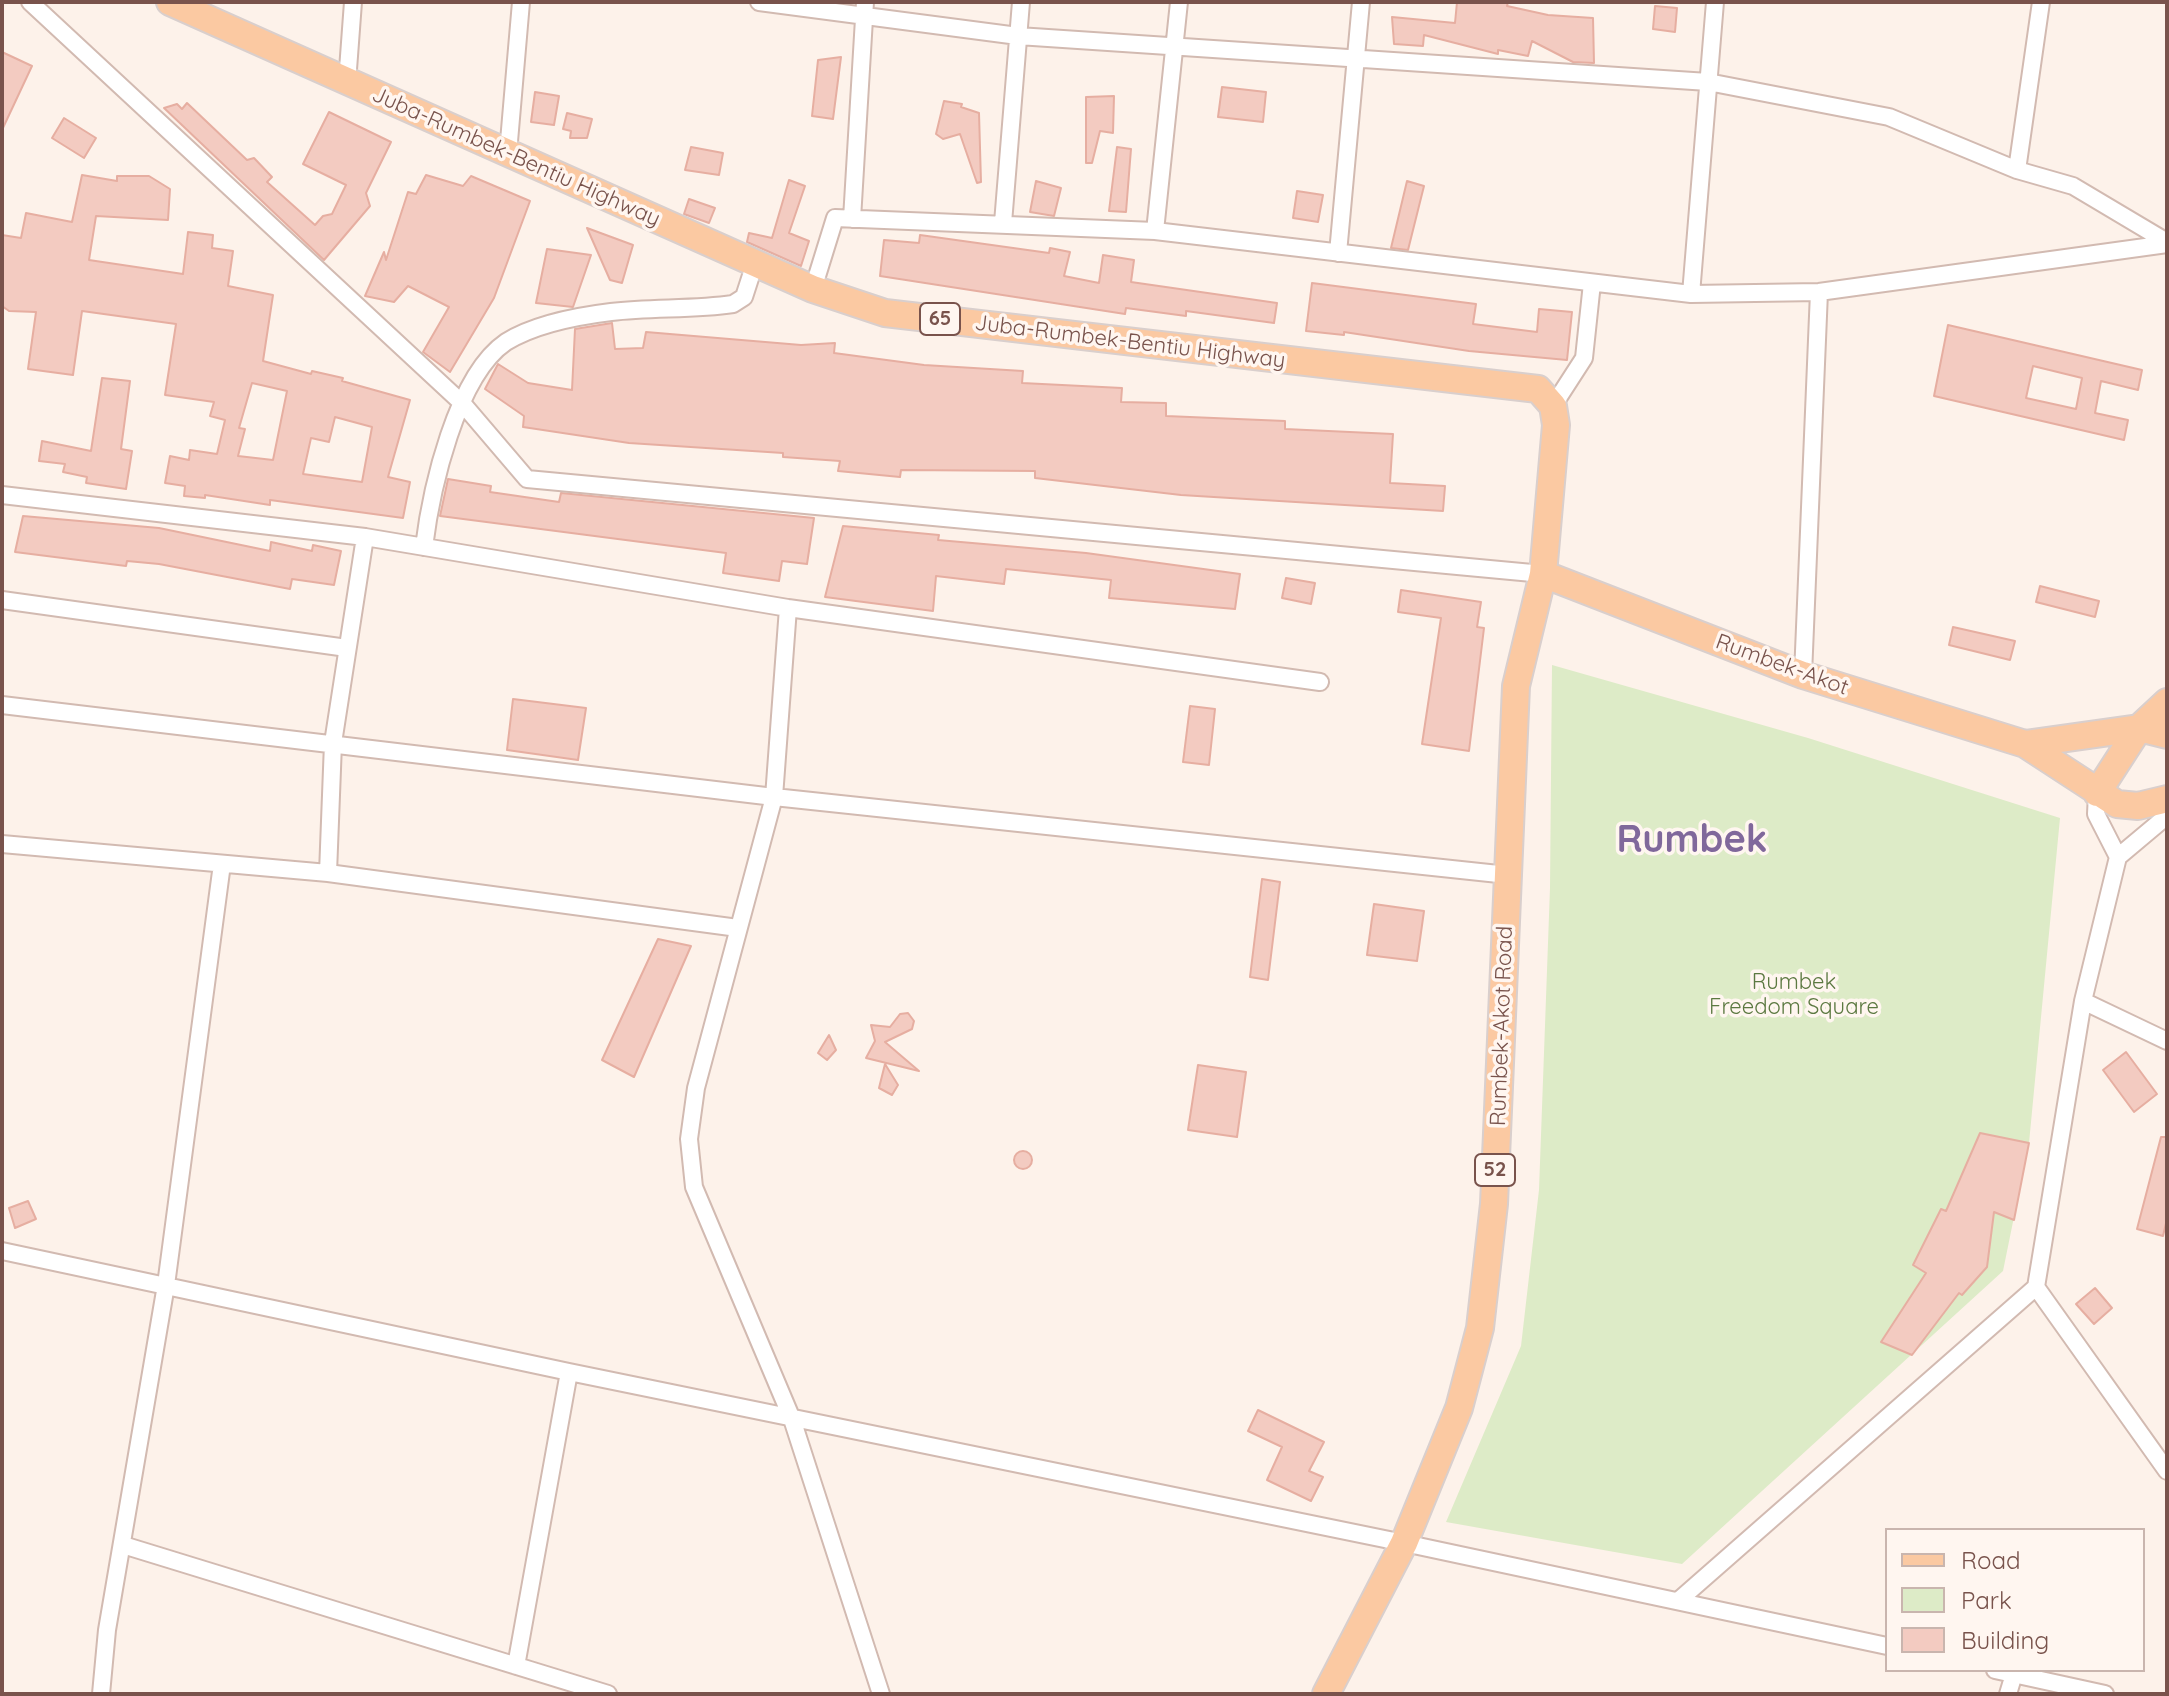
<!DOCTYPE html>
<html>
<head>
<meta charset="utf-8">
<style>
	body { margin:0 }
	#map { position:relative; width:2169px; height:1696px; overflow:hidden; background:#fdf2ea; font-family:Quicksand,sans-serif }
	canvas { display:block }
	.frame { position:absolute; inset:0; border:4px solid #79534c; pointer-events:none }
	.legend { position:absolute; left:1885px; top:1528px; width:260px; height:144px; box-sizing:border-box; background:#fff6f0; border:2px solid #c9b5ae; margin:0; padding:10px 14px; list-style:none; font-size:24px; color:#79534c }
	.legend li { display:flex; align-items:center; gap:16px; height:40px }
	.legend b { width:40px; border:2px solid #c9b5ae }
</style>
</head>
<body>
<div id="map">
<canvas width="2169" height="1696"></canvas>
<div class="frame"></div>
<ul class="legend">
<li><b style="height:10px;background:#fbc9a2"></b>Road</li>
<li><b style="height:22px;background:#ddebc7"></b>Park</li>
<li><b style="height:22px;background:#f3cbc1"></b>Building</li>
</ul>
</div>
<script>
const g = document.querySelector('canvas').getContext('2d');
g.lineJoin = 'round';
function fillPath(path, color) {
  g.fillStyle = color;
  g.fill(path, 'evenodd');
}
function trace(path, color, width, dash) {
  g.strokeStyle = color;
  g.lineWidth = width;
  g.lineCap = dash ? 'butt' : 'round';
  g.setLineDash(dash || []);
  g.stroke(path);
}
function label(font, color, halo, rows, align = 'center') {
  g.font = font + ' Quicksand,sans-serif';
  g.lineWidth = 7;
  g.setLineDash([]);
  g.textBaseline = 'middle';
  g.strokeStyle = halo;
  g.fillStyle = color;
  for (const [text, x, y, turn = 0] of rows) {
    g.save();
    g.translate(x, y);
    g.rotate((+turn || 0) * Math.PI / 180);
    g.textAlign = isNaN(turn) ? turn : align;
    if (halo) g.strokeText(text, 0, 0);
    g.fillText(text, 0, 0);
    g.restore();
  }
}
const green = new Path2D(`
	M 1552,665 L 1808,738 L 2060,818 L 2029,1143 L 2003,1271 L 1682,1564 L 1446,1522 L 1521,1346 L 1539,1190 L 1550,888 Z`);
const building = new Path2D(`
	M 1457,2 L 1508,2 L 1507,6 L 1548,15 L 1593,18 L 1594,63 L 1573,62 L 1532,41 L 1528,56 L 1498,50 L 1498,54 L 1424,35 L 1423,46 L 1394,44 L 1392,17 L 1455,23 Z
	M 1655,6 L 1677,8 L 1675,32 L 1653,29 Z
	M 2,52 L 32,66 L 2,130 Z
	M 841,57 L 833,119 L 812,116 L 818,60 Z
	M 1222,87 L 1266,92 L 1263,122 L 1218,117 Z
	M 535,92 L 559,96 L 554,125 L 531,122 Z
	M 1114,96 L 1113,133 L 1100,131 L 1092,163 L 1086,163 L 1086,97 Z
	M 944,101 L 962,104 L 961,107 L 979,113 L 981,182 L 977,183 L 960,134 L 943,139 L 936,134 Z
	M 187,103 L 247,160 L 254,158 L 272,177 L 267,182 L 315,225 L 323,216 L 332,214 L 346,185 L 303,164 L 329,112 L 391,142 L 366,193 L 370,206 L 324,260 L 164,108 L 177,104 L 182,109 Z
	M 567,113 L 592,119 L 587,138 L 570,138 L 571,131 L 563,129 Z
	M 64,118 L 96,138 L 84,158 L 52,138 Z
	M 691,147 L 723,153 L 719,175 L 685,170 Z
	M 1117,147 L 1131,149 L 1126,212 L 1109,211 Z
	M 82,175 L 117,181 L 117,176 L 149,176 L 170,189 L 168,220 L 96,216 L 89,260 L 183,274 L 188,232 L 213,235 L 212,248 L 233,251 L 228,286 L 273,295 L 263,361 L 311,374 L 312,371 L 343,378 L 342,381 L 410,400 L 388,477 L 410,482 L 403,518 L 270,500 L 270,505 L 205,495 L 205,498 L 184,496 L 185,486 L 165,483 L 170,456 L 189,460 L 190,450 L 217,454 L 225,420 L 210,416 L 214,402 L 165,395 L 176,324 L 82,311 L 73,375 L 28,369 L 36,312 L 9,311 L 2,306 L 2,235 L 21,238 L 26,213 L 72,222 ZM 252,383 L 287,391 L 273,460 L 238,456 L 245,429 L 239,428 ZM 335,417 L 372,427 L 362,482 L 303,474 L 311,438 L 329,442 Z
	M 426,175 L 463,186 L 471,176 L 530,201 L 494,298 L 450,372 L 423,352 L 449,307 L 408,286 L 394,302 L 365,296 L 384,252 L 386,260 L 408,192 L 416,194 Z
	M 789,180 L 805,186 L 789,233 L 809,241 L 801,266 L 747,242 L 749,233 L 772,238 Z
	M 1036,181 L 1061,188 L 1054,216 L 1030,212 Z
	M 1407,181 L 1424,186 L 1408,250 L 1391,248 Z
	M 1297,191 L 1323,195 L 1318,222 L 1293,218 Z
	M 689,199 L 715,208 L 709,223 L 684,214 Z
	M 587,228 L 633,245 L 622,283 L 610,280 Z
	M 920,235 L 1049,253 L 1050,248 L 1070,252 L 1064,276 L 1099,283 L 1103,255 L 1134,260 L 1131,282 L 1277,303 L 1274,323 L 1186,311 L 1186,316 L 1126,308 L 1125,314 L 880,276 L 884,240 L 919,243 Z
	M 547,249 L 591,255 L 573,307 L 536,303 Z
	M 1312,283 L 1476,304 L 1473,324 L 1537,332 L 1539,309 L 1572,312 L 1567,360 L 1469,351 L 1344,332 L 1344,335 L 1306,331 Z
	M 612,323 L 615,349 L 643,348 L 646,332 L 801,345 L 835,343 L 834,353 L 924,365 L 1023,371 L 1022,383 L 1122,388 L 1121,402 L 1166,403 L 1166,416 L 1285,421 L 1285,429 L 1393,434 L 1390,483 L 1445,486 L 1443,511 L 1181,495 L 1035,478 L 1035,471 L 901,470 L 900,477 L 838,471 L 840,461 L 783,457 L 783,453 L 629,443 L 523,427 L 524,416 L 485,389 L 498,364 L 528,383 L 572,390 L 575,329 Z
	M 1948,325 L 2142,370 L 2138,390 L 2101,381 L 2095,413 L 2128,420 L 2124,440 L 1934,396 ZM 2033,366 L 2082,378 L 2076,409 L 2026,398 Z
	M 102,378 L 130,381 L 121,449 L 132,451 L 126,489 L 86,483 L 87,477 L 63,472 L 65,464 L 39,461 L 42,441 L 91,451 Z
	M 448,479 L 491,486 L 490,492 L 559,502 L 561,493 L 814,518 L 807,564 L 782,561 L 779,581 L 723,573 L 726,553 L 440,516 Z
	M 23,516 L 159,528 L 270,551 L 271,542 L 312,551 L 313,545 L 341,551 L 334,585 L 292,579 L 290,589 L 159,564 L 127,561 L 126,566 L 15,552 Z
	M 843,526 L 939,535 L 938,540 L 1086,553 L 1240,574 L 1235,609 L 1109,598 L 1111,580 L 1006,569 L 1004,584 L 936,576 L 933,611 L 825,597 Z
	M 1286,578 L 1315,583 L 1311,604 L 1282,598 Z
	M 2040,586 L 2099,601 L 2095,617 L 2036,602 Z
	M 1401,590 L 1481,602 L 1477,627 L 1484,628 L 1469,751 L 1422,744 L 1441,618 L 1398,612 Z
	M 1953,627 L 2015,641 L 2010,660 L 1949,645 Z
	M 513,699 L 586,708 L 578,760 L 507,750 Z
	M 1190,706 L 1215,709 L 1209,765 L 1183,762 Z
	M 1262,879 L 1280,882 L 1268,980 L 1250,977 Z
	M 1374,904 L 1424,911 L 1417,961 L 1367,955 Z
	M 658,939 L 691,946 L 634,1077 L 602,1060 Z
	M 908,1013 L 914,1021 L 912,1029 L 885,1042 L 919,1071 L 866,1058 L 875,1041 L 871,1025 L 890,1027 L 900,1014 Z
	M 829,1035 L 836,1050 L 827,1060 L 818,1053 Z
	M 2126,1052 L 2157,1094 L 2134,1112 L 2103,1070 Z
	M 885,1064 L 898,1085 L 892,1095 L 879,1088 Z
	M 1198,1065 L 1246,1072 L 1237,1137 L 1188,1130 Z
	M 1980,1133 L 2029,1143 L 2014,1220 L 1994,1212 L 1987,1267 L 1962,1295 L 1959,1293 L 1912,1355 L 1881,1342 L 1926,1273 L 1913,1265 L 1941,1209 L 1946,1211 Z
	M 2161,1137 L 2167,1137 L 2167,1219 L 2163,1236 L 2137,1229 Z
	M1014 1160a9 9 0 1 1 18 0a9 9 0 1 1-18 0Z
	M 28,1201 L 36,1219 L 15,1228 L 9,1208 Z
	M 2095,1288 L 2112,1308 L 2094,1324 L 2076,1304 Z
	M 1258,1410 L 1324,1442 L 1309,1471 L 1323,1477 L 1311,1501 L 1267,1480 L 1282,1447 L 1248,1431 Z`);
const minor = new Path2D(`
	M 30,2 L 463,404 L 527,479 L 1543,574
	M 759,2 L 1018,36 L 1708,82 L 1889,117 L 2017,170 L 2073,186 L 2167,242
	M 347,83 L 353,2
	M 508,153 L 521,2
	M 2017,170 L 2041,2
	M 852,219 L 865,2
	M 1003,223 L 1021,2
	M 1155,231 L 1179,2
	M 1338,253 L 1361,2
	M 813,289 L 835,218 L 1155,231 L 1691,294 L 1819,292 L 2167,244
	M 1691,294 L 1715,2
	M 1553,406 L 1584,358 L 1592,283
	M 2,495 L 365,537 L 788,608 L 1320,682
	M 424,547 C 431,490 456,376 506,342 C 535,324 578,316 611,312 C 652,307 693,310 733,304 L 744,297 L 755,263
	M 2,600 L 347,648
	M 788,608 L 774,797 L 696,1088 L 689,1139 L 694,1187 L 792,1419 L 881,1694
	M 1803,675 L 1819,292
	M 2,705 L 774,797 L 1508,875
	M 2097,793 L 2096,814 L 2118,857
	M 2167,816 L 2118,857 L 2083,1001 L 2036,1287 L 2167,1471
	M 2,844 L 328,873 L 738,928
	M 328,873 L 333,743 L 365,537
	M 2083,1001 L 2167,1041
	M 2,1251 L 569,1372 L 1404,1543 L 1887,1646
	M 123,1545 L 608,1694
	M 1678,1601 L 2036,1287
	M 516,1666 L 569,1372
	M 1995,1670 L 2105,1694
	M 101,1694 L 107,1630 L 166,1285 L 222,864
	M 2008,1694 L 2014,1674`);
const primary = new Path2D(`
	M 170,2 L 813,289 L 885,313 L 1538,389 L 1553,406 L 1556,425 L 1543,574 L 1516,686 L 1494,1204 L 1480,1328 L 1459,1408 L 1404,1543 L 1326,1694
	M 1543,574 L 1803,675 L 2025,744 L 2117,804 L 2138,806 L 2167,799
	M 2025,744 L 2139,728 L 2167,735
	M 2097,793 L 2139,728 L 2167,702`);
const shields = [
	[940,319,40],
	[1495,1170,40]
];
const shieldNames = [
	["65",940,319],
	["52",1495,1170]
];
const streetNames = [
	["Juba-Rumbek-Bentiu Highway",516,157,24],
	["Juba-Rumbek-Bentiu Highway",1130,342,7],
	["Rumbek-Akot",1782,665,20],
	["Rumbek-Akot Road",1502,1026,-88]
];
const parkNames = [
	["Rumbek",1794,982],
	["Freedom Square",1794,1007]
];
const townNames = [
	["Rumbek",1692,841]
];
fillPath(green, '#ddebc7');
fillPath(building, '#f3cbc1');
trace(building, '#e6aea1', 2);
trace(minor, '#d2bab1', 20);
trace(primary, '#d9cfcd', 30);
trace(minor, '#fff', 16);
trace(primary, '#fbc9a2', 26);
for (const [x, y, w] of shields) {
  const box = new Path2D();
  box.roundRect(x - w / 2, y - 16, w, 32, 6);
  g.fillStyle = '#fff6f0';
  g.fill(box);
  trace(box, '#79534c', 2);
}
label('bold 20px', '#79534c', null, shieldNames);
label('22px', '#79534c', '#fff6f0', streetNames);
label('22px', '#5c7941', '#fff6f0', parkNames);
label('bold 38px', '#80689b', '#fff6f0', townNames);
</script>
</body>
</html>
